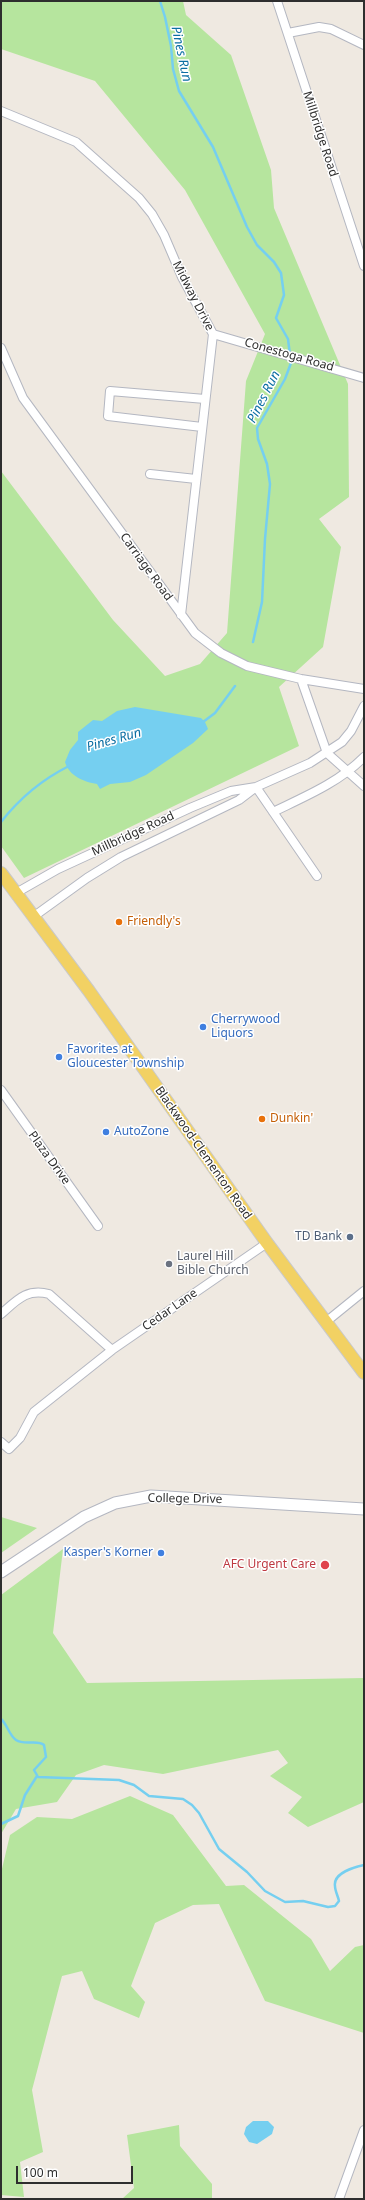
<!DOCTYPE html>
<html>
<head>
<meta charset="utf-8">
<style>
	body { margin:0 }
	#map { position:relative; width:365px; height:2200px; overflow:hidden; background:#efe9e1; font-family:"Noto Sans",sans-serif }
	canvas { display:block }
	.frame { position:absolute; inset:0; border:2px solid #2e2e2e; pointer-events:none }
	.scale { position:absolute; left:16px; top:2166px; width:117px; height:18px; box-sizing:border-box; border:2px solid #2e2e2e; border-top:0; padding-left:5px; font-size:12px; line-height:14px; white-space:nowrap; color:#2e2e2e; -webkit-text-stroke:3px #fff; paint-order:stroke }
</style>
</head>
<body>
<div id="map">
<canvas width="365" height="2200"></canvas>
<div class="frame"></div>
<div class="scale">100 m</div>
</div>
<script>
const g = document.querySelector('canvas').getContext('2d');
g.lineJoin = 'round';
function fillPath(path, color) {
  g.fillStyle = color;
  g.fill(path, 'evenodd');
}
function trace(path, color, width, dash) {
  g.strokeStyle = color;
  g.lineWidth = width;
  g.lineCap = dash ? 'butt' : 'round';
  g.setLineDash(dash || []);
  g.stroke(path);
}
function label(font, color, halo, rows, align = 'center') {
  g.font = font + ' "Noto Sans",sans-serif';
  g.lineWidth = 3;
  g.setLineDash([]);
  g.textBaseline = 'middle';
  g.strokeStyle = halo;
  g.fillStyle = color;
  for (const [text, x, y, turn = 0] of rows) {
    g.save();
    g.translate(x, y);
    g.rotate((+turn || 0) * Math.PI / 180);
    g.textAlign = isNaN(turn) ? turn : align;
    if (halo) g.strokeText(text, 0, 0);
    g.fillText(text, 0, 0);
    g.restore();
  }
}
const green = new Path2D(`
	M 1,1 L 183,1 L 186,15 L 231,55 L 271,170 L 274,208 L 348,384 L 349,497 L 319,519 L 341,547 L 323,647 L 279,687 L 299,746 L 24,878 L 1,846 L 1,471 L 113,620 L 165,676 L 200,664 L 227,633 L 246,381 L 265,334 L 185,190 L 95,81 L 1,49 Z
	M 1,1517 L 37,1528 L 1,1553 Z
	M 63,1549 L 53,1633 L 87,1683 L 364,1678 L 364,1802 L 308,1827 L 288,1813 L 302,1797 L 270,1776 L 288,1763 L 278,1750 L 163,1774 L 104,1765 L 76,1775 L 57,1802 L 16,1809 L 1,1834 L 1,1595 Z
	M 130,1796 L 173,1815 L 226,1886 L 244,1885 L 311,1939 L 330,1971 L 355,1947 L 364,1945 L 364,2033 L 265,2001 L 219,1904 L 193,1905 L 155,1923 L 131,1986 L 145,2002 L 139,2018 L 94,1999 L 82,1971 L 62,1976 L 32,2090 L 43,2152 L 20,2162 L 24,2197 L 1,2195 L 1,1873 L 10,1835 L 37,1817 L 72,1819 Z
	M 179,2125 L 180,2146 L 212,2184 L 212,2199 L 122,2199 L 134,2188 L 127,2135 Z`);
const water = new Path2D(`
	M 135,707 L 201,718 L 205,722 L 208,729 L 193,743 L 146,775 L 130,782 L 110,784 L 100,789 L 97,784 C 84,782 69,776 65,762 L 70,750 L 78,740 L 78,732 L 93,720 L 102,721 L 117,711 Z
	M 253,2121 L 268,2121 L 274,2127 L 272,2134 L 257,2144 L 249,2142 L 244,2134 L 246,2127 Z`);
const stream = new Path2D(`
	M 160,1 L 165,17 L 171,46 L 173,69 L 179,91 L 213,147 L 247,227 L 257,245 L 274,262 L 281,273 L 284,295 L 276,318 L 288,339 L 291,363 L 285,379 L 257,428 L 258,439 L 267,464 L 270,484 L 265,539 L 262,602 L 253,642
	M 203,722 L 215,713 L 235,686
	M 1,822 C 19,799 43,779 69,766
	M 1,1719 C 7,1724 9,1735 16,1740 C 25,1746 37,1739 44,1745 L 46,1757 L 34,1770 L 38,1777 L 119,1780 L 134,1785 L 149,1796 L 183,1799 L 192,1805 L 199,1813 L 219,1849 L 247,1872 L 265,1891 L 285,1902 L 303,1901 L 328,1907 L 335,1906 L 339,1901 C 338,1896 335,1891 335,1886 C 333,1873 355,1867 364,1865
	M 1,1824 L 18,1816 L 25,1795 L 37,1776`);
const minor = new Path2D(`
	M 277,1 L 364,266
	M 288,33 L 319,27 L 331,29 L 364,45
	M 1,111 L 76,142 L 139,198 L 152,214 L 164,235 L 182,277 L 213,334 L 181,615
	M 213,334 L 364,378
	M 1,348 L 23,398 L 195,633 L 221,653 L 247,666 L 301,679 L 364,689
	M 202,427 L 108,416 L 110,391 L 205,399
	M 150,474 L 196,479
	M 301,679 L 327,753 L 364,786
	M 256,787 L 317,876
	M 273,812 C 306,796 338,783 364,757
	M 16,893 L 58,869 L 190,808 L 231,791 L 256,787 L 310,763 L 342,742 L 351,731 L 364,706
	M 33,917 L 87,878 L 121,857 L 239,800 L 256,787
	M 1,1090 L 98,1226
	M 1,1314 C 17,1300 27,1288 49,1294 L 112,1350 L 34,1412 L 20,1438 L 9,1449 L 1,1442
	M 327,1321 L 364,1291
	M 112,1350 L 267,1243
	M 339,2199 L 364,2130`);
const secondary = new Path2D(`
	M 1,1572 L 84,1517 L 115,1503 L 151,1496 L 364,1509`);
const primary = new Path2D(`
	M 1,873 L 89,991 L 267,1243 L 364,1373`);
const markers = [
	[119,922,4,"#e8710a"],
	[203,1027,4,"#3f7fe0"],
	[59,1057,4,"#3f7fe0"],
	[262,1119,4,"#e8710a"],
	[106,1132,4,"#3f7fe0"],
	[350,1237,4,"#5c6f8a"],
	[169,1264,4,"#6b7280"],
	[161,1553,4,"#3f7fe0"],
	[325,1565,5,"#e0444e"]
];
const streetNames = [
	["Millbridge Road",320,134,72],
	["Midway Drive",193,296,63],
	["Conestoga Road",289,355,16],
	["Carriage Road",146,567,54],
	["Millbridge Road",133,834,-25],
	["Blackwood-Clementon Road",203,1153,55],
	["Plaza Drive",49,1158,54],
	["Cedar Lane",170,1310,-35],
	["College Drive",185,1499,1]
];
const foodNames = [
	["Friendly's",127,922],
	["Dunkin'",270,1119]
];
const shopNames = [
	["Cherrywood",211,1020],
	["Liquors",211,1034],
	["Favorites at",67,1050],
	["Gloucester Township",67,1064],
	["AutoZone",114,1132],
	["Kasper's Korner",153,1553,"right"]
];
const serviceNames = [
	["TD Bank",342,1237]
];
const worshipNames = [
	["Laurel Hill",177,1257],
	["Bible Church",177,1271]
];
const healthNames = [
	["AFC Urgent Care",316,1565]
];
const waterNames = [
	["Pines Run",181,54,78],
	["Pines Run",264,397,-63],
	["Pines Run",114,740,-16]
];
fillPath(green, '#b6e59e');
fillPath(water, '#75cff0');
trace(stream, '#75cff0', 2.5);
trace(minor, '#b4b7c1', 10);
trace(secondary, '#b4b7c1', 13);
trace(primary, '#c9c9c9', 14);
trace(minor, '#fff', 8);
trace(secondary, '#fff', 11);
trace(primary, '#f2d163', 12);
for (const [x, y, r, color] of markers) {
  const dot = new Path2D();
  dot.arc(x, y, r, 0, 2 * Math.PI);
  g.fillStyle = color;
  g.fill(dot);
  trace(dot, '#fff', 1.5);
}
label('12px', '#2e2e2e', '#fff', streetNames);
label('12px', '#c56008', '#fff', foodNames, 'left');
label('12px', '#366cbe', '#fff', shopNames, 'left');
label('12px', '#4e5e75', '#fff', serviceNames, 'right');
label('12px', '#5b616d', '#fff', worshipNames, 'left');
label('12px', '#be3a42', '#fff', healthNames, 'right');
label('italic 13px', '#0d6fa3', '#fff', waterNames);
</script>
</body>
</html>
